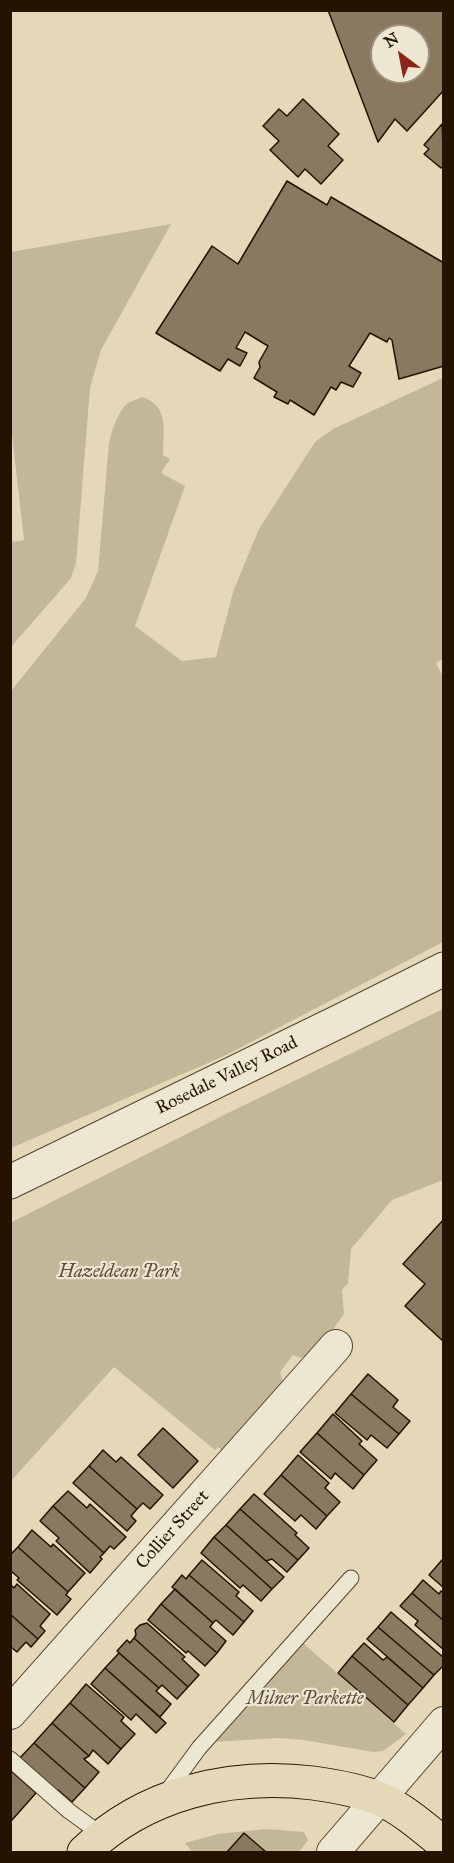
<!DOCTYPE html>
<html>
<head>
<meta charset="utf-8">
<style>
	body { margin:0 }
	#map { position:relative; width:454px; height:1863px; overflow:hidden; background:#e4d8b8; font-family:"IM FELL Great Primer",serif }
	canvas { display:block }
	.frame { position:absolute; inset:0; border:12px solid #241300; pointer-events:none }
	.north { position:absolute; left:370px; top:24px; width:60px; height:60px; box-sizing:border-box; background:#ede6d1; border:2px solid #9d927d; border-radius:50%; rotate:328deg; font-size:16px; font-weight:700; line-height:24px; text-align:center; color:#241300 }
	.north::after { content:''; display:block; margin:auto; width:21px; height:27px; background:#8f2418; clip-path:polygon(50% 0,100% 100%,50% 72%,0 100%) }
</style>
</head>
<body>
<div id="map">
<canvas width="454" height="1863"></canvas>
<div class="frame"></div>
<div class="north">N</div>
</div>
<script>
const g = document.querySelector('canvas').getContext('2d');
g.lineJoin = 'round';
function fillPath(path, color) {
  g.fillStyle = color;
  g.fill(path, 'evenodd');
}
function trace(path, color, width, dash) {
  g.strokeStyle = color;
  g.lineWidth = width;
  g.lineCap = dash ? 'butt' : 'round';
  g.setLineDash(dash || []);
  g.stroke(path);
}
function label(font, color, halo, rows, align = 'center') {
  g.font = font + ' "IM FELL Great Primer",serif';
  g.lineWidth = 4.5;
  g.setLineDash([]);
  g.textBaseline = 'middle';
  g.strokeStyle = halo;
  g.fillStyle = color;
  for (const [text, x, y, turn = 0] of rows) {
    g.save();
    g.translate(x, y);
    g.rotate((+turn || 0) * Math.PI / 180);
    g.textAlign = isNaN(turn) ? turn : align;
    if (halo) g.strokeText(text, 0, 0);
    g.fillText(text, 0, 0);
    g.restore();
  }
}
const green = new Path2D(`
	M 171,224 L 101,350 L 90,388 L 76,563 L 71,578 L 11,647 L 11,542 L 24,540 L 10,417 L 11,252 Z
	M 443,378 L 444,658 L 436,663 L 444,679 L 443,942 L 224,1056 L 11,1148 L 11,691 L 86,598 L 98,571 L 109,443 C 112,431 117,412 128,403 C 132,401 138,399 142,397 C 170,406 163,431 163,455 L 170,459 L 161,473 L 185,486 L 135,626 L 182,661 L 216,657 L 234,589 L 259,529 L 315,442 L 333,429 Z
	M 443,1009 L 443,1180 L 392,1200 L 351,1249 L 348,1283 L 342,1290 L 344,1314 C 336,1325 319,1350 308,1356 C 303,1359 298,1357 293,1355 L 280,1372 L 283,1383 L 224,1452 L 218,1447 L 215,1450 L 114,1367 L 11,1481 L 10,1223 L 232,1111 Z
	M 303,1643 L 406,1734 L 383,1751 L 373,1752 L 304,1740 L 278,1738 L 213,1742 Z
	M 266,1829 L 304,1832 L 308,1840 L 299,1852 L 266,1852 L 245,1833 L 227,1852 L 192,1852 L 185,1843 L 218,1834 Z`);
const building = new Path2D(`
	M 328,10 L 444,10 L 444,90 L 407,131 L 395,119 L 378,142 ZM 382,36 L 418,36 L 418,72 L 382,72 Z
	M 303,99 L 339,134 L 328,146 L 343,160 L 321,184 L 305,169 L 298,177 L 270,150 L 279,141 L 263,126 L 279,109 L 287,116 Z
	M 442,124 L 444,166 L 441,168 L 424,154 L 429,149 L 424,145 Z
	M 287,181 L 327,205 L 331,197 L 444,263 L 444,366 L 399,379 L 392,340 L 389,338 L 387,342 L 370,333 L 349,366 L 361,373 L 353,387 L 341,382 L 336,390 L 331,387 L 314,415 L 290,400 L 288,404 L 274,397 L 277,392 L 254,378 L 260,367 L 259,362 L 268,346 L 245,332 L 236,348 L 247,353 L 240,366 L 228,359 L 220,371 L 156,333 L 212,246 L 238,264 Z
	M 444,1219 L 444,1342 L 405,1306 L 425,1284 L 403,1264 Z
	M 368,1374 L 398,1400 L 393,1407 L 410,1421 L 399,1434 L 351,1394 Z
	M 351,1394 L 399,1434 L 387,1448 L 371,1435 L 367,1440 L 335,1413 Z
	M 333,1414 L 362,1441 L 359,1444 L 377,1460 L 364,1475 L 317,1433 Z
	M 163,1428 L 198,1461 L 173,1488 L 138,1455 Z
	M 317,1433 L 364,1475 L 353,1489 L 335,1473 L 331,1479 L 300,1452 Z
	M 103,1450 L 116,1462 L 121,1457 L 163,1495 L 150,1509 L 143,1503 L 137,1509 L 89,1466 Z
	M 298,1455 L 329,1483 L 325,1488 L 340,1502 L 327,1516 L 281,1475 Z
	M 89,1466 L 137,1509 L 131,1516 L 136,1521 L 127,1531 L 73,1483 Z
	M 281,1475 L 327,1516 L 316,1529 L 301,1515 L 295,1521 L 264,1494 Z
	M 68,1491 L 87,1508 L 90,1504 L 126,1537 L 114,1549 L 110,1546 L 104,1553 L 53,1506 Z
	M 254,1494 L 297,1533 L 295,1535 L 309,1548 L 298,1560 L 240,1509 Z
	M 53,1506 L 104,1553 L 100,1557 L 102,1559 L 90,1573 L 56,1541 L 59,1538 L 40,1521 Z
	M 240,1509 L 298,1560 L 287,1572 L 272,1559 L 266,1561 L 226,1525 Z
	M 226,1525 L 284,1577 L 272,1589 L 214,1537 Z
	M 32,1530 L 51,1547 L 53,1544 L 85,1573 L 68,1592 L 18,1547 Z
	M 214,1537 L 272,1589 L 261,1601 L 243,1585 L 240,1588 L 201,1553 Z
	M 18,1547 L 68,1592 L 66,1595 L 71,1599 L 57,1615 L 17,1580 L 19,1578 L 10,1570 L 10,1555 Z
	M 202,1560 L 239,1592 L 236,1596 L 253,1611 L 244,1622 L 189,1575 Z
	M 442,1560 L 444,1562 L 444,1588 L 429,1575 Z
	M 182,1575 L 186,1579 L 189,1575 L 244,1622 L 233,1635 L 216,1620 L 213,1623 L 172,1587 Z
	M 423,1580 L 439,1594 L 441,1591 L 444,1593 L 444,1621 L 412,1593 Z
	M 10,1584 L 14,1588 L 17,1584 L 50,1614 L 40,1626 L 45,1631 L 38,1639 L 10,1614 Z
	M 175,1589 L 213,1623 L 210,1627 L 226,1641 L 217,1653 L 161,1604 Z
	M 412,1593 L 444,1621 L 444,1650 L 415,1625 L 418,1621 L 400,1606 Z
	M 161,1604 L 217,1653 L 205,1666 L 188,1651 L 186,1653 L 148,1620 Z
	M 391,1612 L 444,1658 L 444,1665 L 434,1675 L 378,1627 Z
	M 10,1614 L 38,1639 L 31,1647 L 26,1642 L 17,1652 L 12,1648 L 10,1649 Z
	M 147,1623 L 185,1657 L 182,1659 L 199,1675 L 188,1687 L 134,1638 L 136,1635 L 135,1630 L 140,1625 Z
	M 378,1627 L 434,1675 L 423,1688 L 367,1639 Z
	M 134,1638 L 188,1687 L 177,1699 L 162,1685 L 159,1688 L 117,1651 L 127,1640 L 130,1643 Z
	M 364,1643 L 383,1660 L 387,1657 L 423,1688 L 408,1705 L 352,1656 Z
	M 119,1653 L 159,1688 L 156,1691 L 171,1704 L 160,1717 L 105,1668 Z
	M 352,1656 L 408,1705 L 394,1722 L 338,1673 Z
	M 105,1668 L 166,1723 L 156,1733 L 136,1714 L 131,1720 L 91,1684 Z
	M 86,1684 L 124,1717 L 121,1721 L 135,1734 L 121,1749 L 70,1703 Z
	M 70,1703 L 121,1749 L 108,1764 L 93,1750 L 89,1756 L 52,1723 Z
	M 52,1723 L 89,1756 L 84,1759 L 99,1772 L 85,1788 L 34,1743 Z
	M 34,1743 L 85,1788 L 72,1802 L 58,1790 L 54,1794 L 17,1761 Z
	M 10,1770 L 36,1793 L 12,1820 L 10,1819 Z
	M 244,1833 L 266,1852 L 227,1852 Z`);
const service = new Path2D(`
	M 10,1759 L 69,1811 L 102,1835
	M 166,1793 L 199,1748 L 351,1578`);
const minor = new Path2D(`
	M 10,1713 L 336,1346
	M 333,1852 L 444,1723`);
const tertiary = new Path2D(`
	M 10,1182 L 344,1019 L 444,969`);
const primary = new Path2D(`
	M 84,1852 C 145,1793 230,1773 313,1783 C 335,1786 359,1790 380,1799 C 403,1809 424,1828 444,1844`);
const streetNames = [
	["Rosedale Valley Road",227,1076,-26],
	["Collier Street",173,1530,-48]
];
const parkNames = [
	["Hazeldean Park",119,1273],
	["Milner Parkette",305,1700]
];
fillPath(green, '#c3b799');
fillPath(building, '#887960');
trace(building, '#241300', 1.5);
trace(service, '#54442e', 17);
trace(minor, '#54442e', 34);
trace(tertiary, '#54442e', 35);
trace(primary, '#241300', 35);
trace(service, '#ede6d1', 15);
trace(minor, '#ede6d1', 32);
trace(tertiary, '#ede6d1', 33);
trace(primary, '#e4d8b8', 33);
label('18px', '#241300', '#ede6d1', streetNames);
label('italic 18px', '#5c4c36', '#ede6d1', parkNames);
</script>
</body>
</html>
